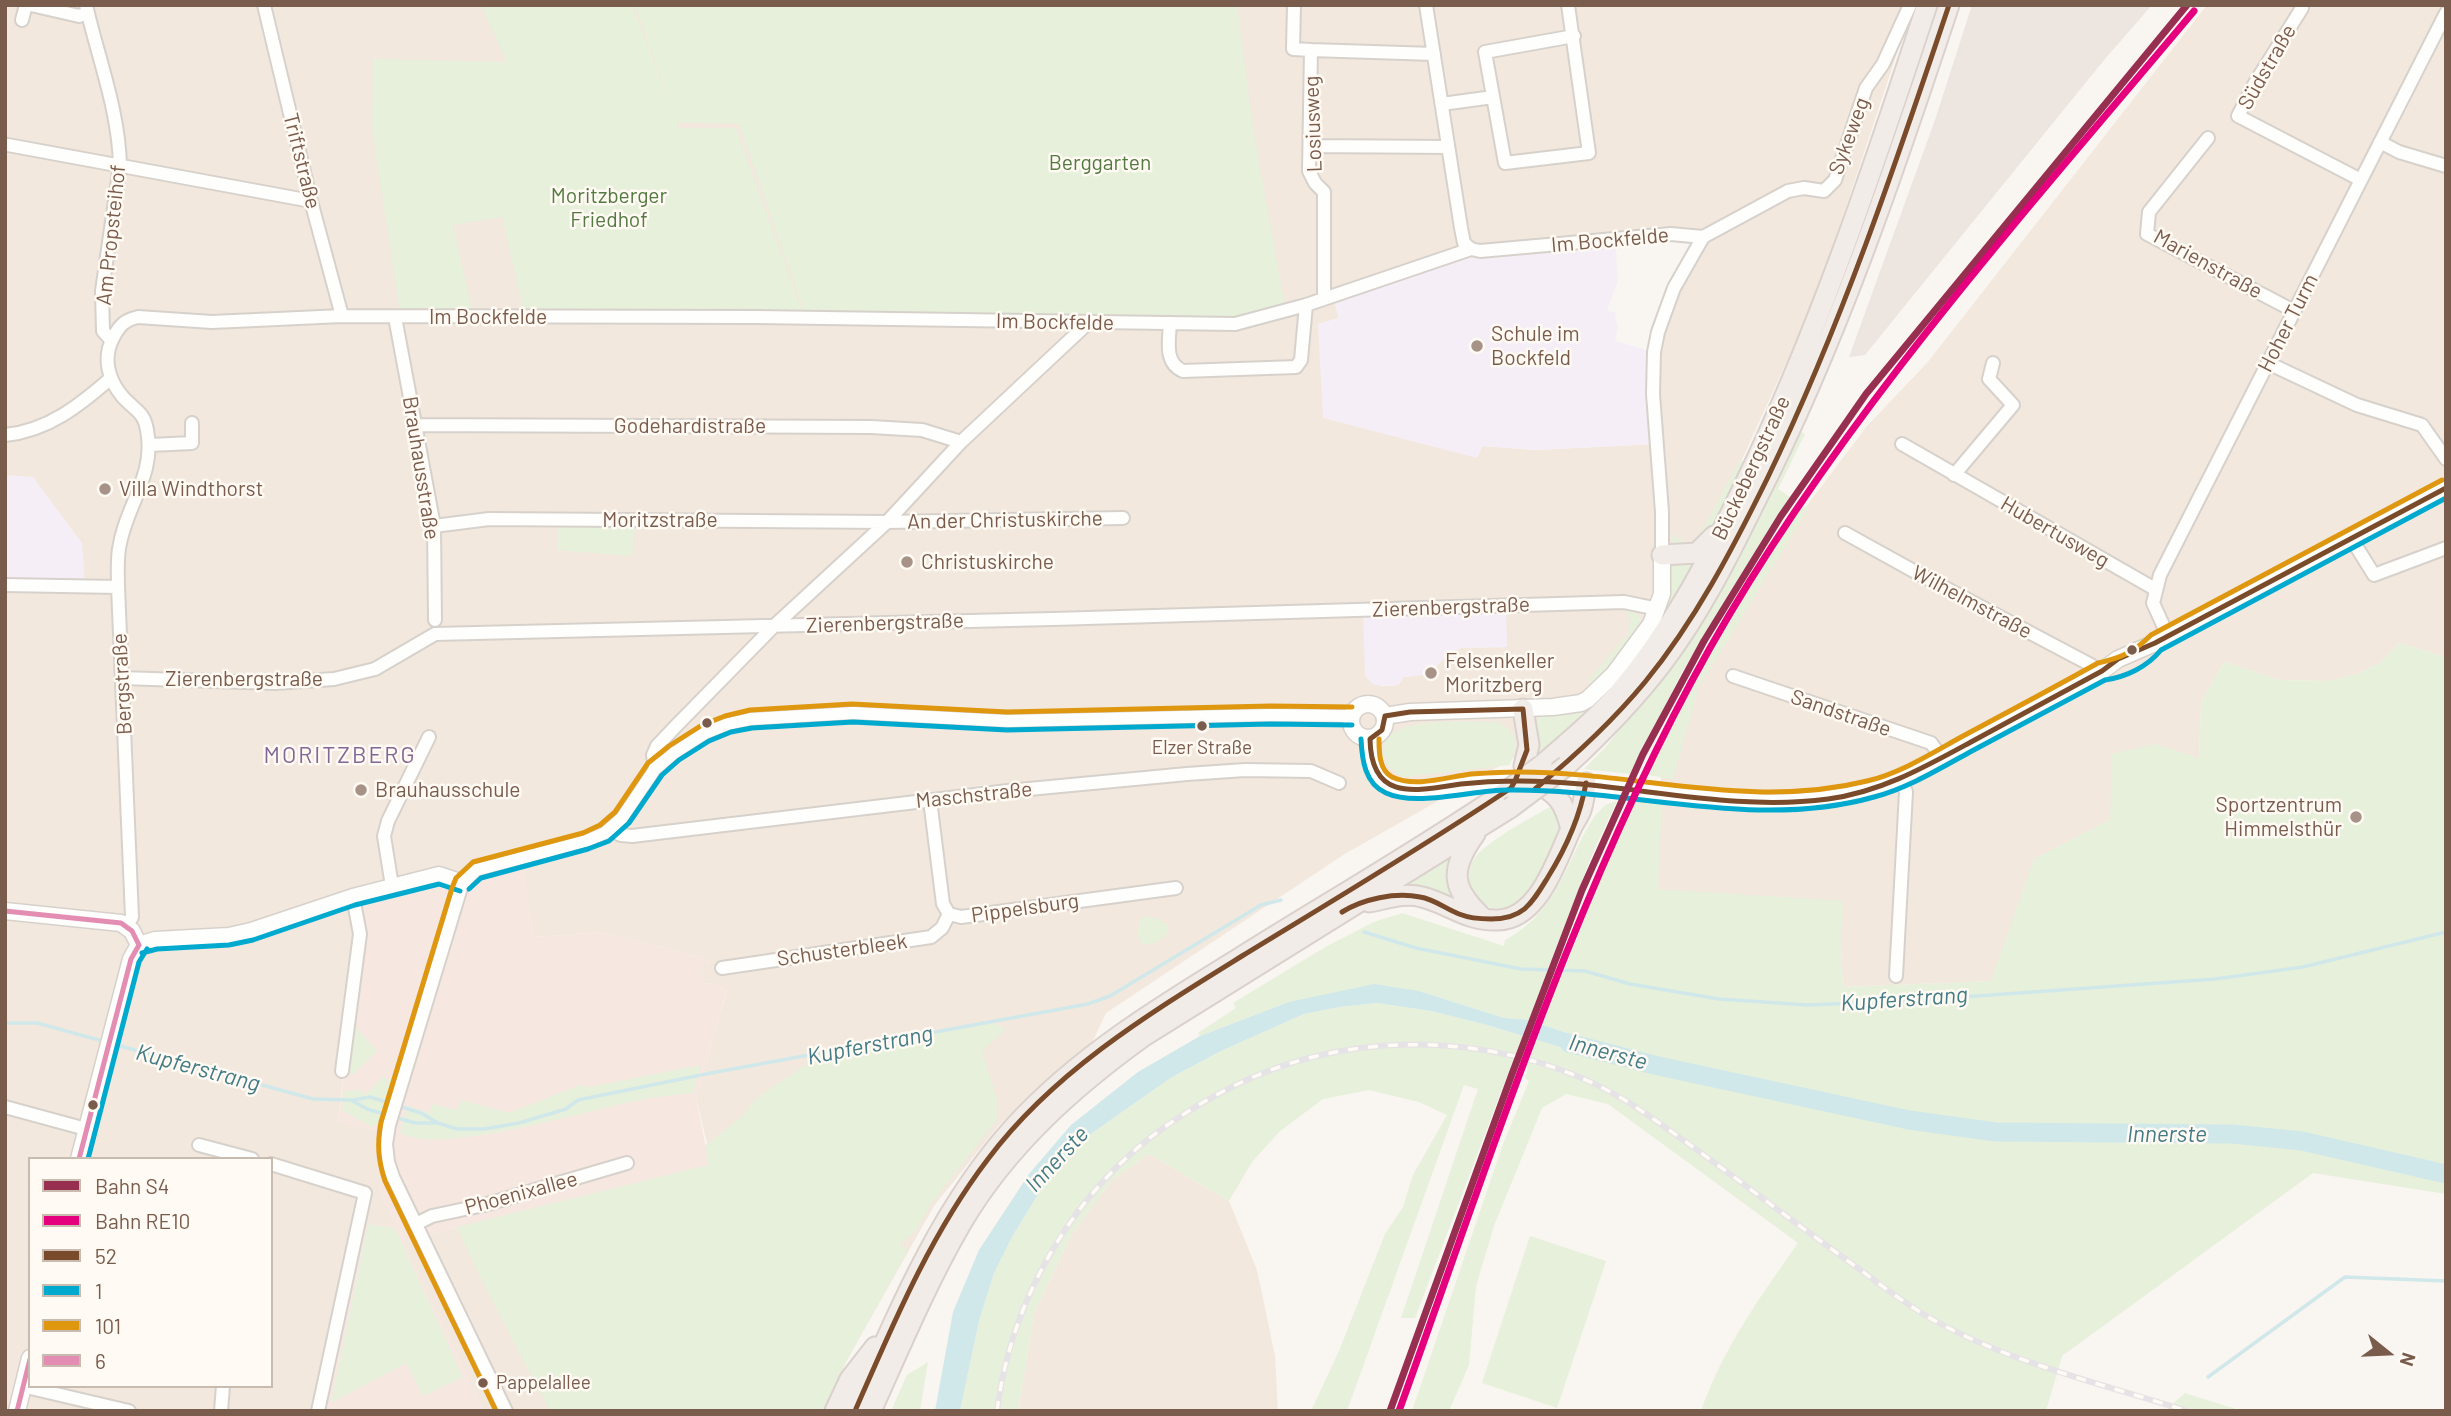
<!DOCTYPE html>
<html>
<head>
<meta charset="utf-8">
<style>
	body { margin:0 }
	#map { position:relative; width:2451px; height:1416px; overflow:hidden; background:#f9f5f0; font-family:Barlow,sans-serif }
	canvas { display:block }
	.frame { position:absolute; inset:0; border:7px solid #7a5c4d; pointer-events:none }
	.legend { position:absolute; left:28px; top:1157px; width:245px; height:231px; box-sizing:border-box; background:#fffaf3; border:2px solid #cabbb1; margin:0; padding:9px 12px; list-style:none; font-size:21px; color:#7a5c4d }
	.legend li { display:flex; align-items:center; gap:14px; height:35px }
	.legend b { width:35px; border:2px solid #cabbb1 }
	.north { position:absolute; left:2353px; top:1318px; width:70px; height:70px; -webkit-text-stroke:5px #fffaf3; paint-order:stroke; rotate:108deg; font-size:19px; font-weight:700; line-height:28px; text-align:center; color:#7a5c4d }
	.north::after { content:''; display:block; margin:auto; width:24px; height:32px; background:#7a5c4d; clip-path:polygon(50% 0,100% 100%,50% 72%,0 100%) }
</style>
</head>
<body>
<div id="map">
<canvas width="2451" height="1416"></canvas>
<div class="frame"></div>
<ul class="legend">
<li><b style="height:9px;background:#972f50"></b>Bahn S4</li>
<li><b style="height:9px;background:#e5007d"></b>Bahn RE10</li>
<li><b style="height:9px;background:#7a4b2a"></b>52</li>
<li><b style="height:9px;background:#00a9ce"></b>1</li>
<li><b style="height:9px;background:#de970f"></b>101</li>
<li><b style="height:9px;background:#e48db3"></b>6</li>
</ul>
<div class="north">N</div>
</div>
<script>
const g = document.querySelector('canvas').getContext('2d');
g.lineJoin = 'round';
function fillPath(path, color) {
  g.fillStyle = color;
  g.fill(path, 'evenodd');
}
function trace(path, color, width, dash) {
  g.strokeStyle = color;
  g.lineWidth = width;
  g.lineCap = dash ? 'butt' : 'round';
  g.setLineDash(dash || []);
  g.stroke(path);
}
function label(font, color, halo, rows, align = 'center') {
  g.font = font + ' Barlow,sans-serif';
  g.lineWidth = 5;
  g.setLineDash([]);
  g.textBaseline = 'middle';
  g.strokeStyle = halo;
  g.fillStyle = color;
  for (const [text, x, y, turn = 0] of rows) {
    g.save();
    g.translate(x, y);
    g.rotate((+turn || 0) * Math.PI / 180);
    g.textAlign = isNaN(turn) ? turn : align;
    if (halo) g.strokeText(text, 0, 0);
    g.fillText(text, 0, 0);
    g.restore();
  }
}
const residential = new Path2D(`
	M 5,5 L 1913,5 L 1816,297 L 1694,565 L 1644,652 L 1584,718 L 1343,855 L 1106,1013 L 1090,1047 L 999,1125 L 934,1206 L 847,1360 L 823,1411 L 484,1411 L 402,1243 L 525,1209 L 705,1146 L 707,1144 L 696,1097 L 727,990 L 717,984 L 703,983 L 702,965 L 710,962 L 702,957 L 603,932 L 534,937 L 521,858 L 359,924 L 338,1122 L 387,1134 L 395,1227 L 366,1224 L 326,1411 L 5,1411 ZM 1671,234 L 1703,237 L 1656,341 L 1656,444 L 1535,450 L 1482,446 L 1318,324 L 1339,318 L 1333,296 ZM 1506,606 L 1506,647 L 1461,648 L 1450,652 L 1433,670 L 1421,675 L 1404,677 L 1399,684 L 1394,686 L 1379,686 ZM 30,1159 L 271,1159 L 271,1386 L 30,1386 Z
	M 2207,5 L 2446,5 L 2446,657 L 2399,643 L 2380,663 L 2355,675 L 2327,681 L 2279,680 L 2224,662 L 2201,703 L 2199,759 L 2155,744 L 2110,820 L 2034,860 L 1992,981 L 1843,987 L 1841,948 L 1658,889 L 1661,769 L 1695,684 L 1802,512 L 1867,426 L 1927,363 Z
	M 1149,1154 L 1229,1201 L 1257,1270 L 1275,1356 L 1278,1411 L 1018,1411 L 1034,1313 L 1072,1234 L 1112,1180 Z`);
const commercial = new Path2D(`
	M 521,858 L 535,937 L 603,932 L 702,957 L 710,962 L 710,964 L 702,966 L 703,983 L 717,984 L 727,989 L 696,1097 L 709,1164 L 525,1209 L 403,1243 L 484,1411 L 326,1411 L 366,1223 L 395,1226 L 378,1190 L 388,1162 L 387,1134 L 338,1123 L 360,934 L 353,897 L 439,875 L 463,883 L 476,870 Z`);
const industrial = new Path2D(`
	M 1972,5 L 2152,5 L 2104,60 L 1865,355 L 1849,357 L 1935,120 Z`);
const education = new Path2D(`
	M 1615,238 L 1618,281 L 1607,310 L 1616,313 L 1615,320 L 1618,325 L 1615,341 L 1654,352 L 1657,444 L 1535,450 L 1483,446 L 1477,458 L 1323,418 L 1318,324 L 1339,318 L 1332,295 L 1471,249 Z
	M 5,475 L 33,477 L 82,543 L 85,584 L 5,584 Z
	M 1506,606 L 1507,647 L 1461,648 L 1450,652 L 1433,670 L 1421,675 L 1404,677 L 1399,684 L 1394,686 L 1374,685 L 1365,676 L 1363,610 Z`);
const green = new Path2D(`
	M 481,5 L 632,5 L 675,118 L 635,5 L 1237,5 L 1254,134 L 1286,312 L 1251,322 L 805,314 L 739,124 L 677,122 L 678,128 L 736,128 L 803,314 L 524,313 L 502,217 L 453,225 L 473,313 L 400,312 L 372,129 L 373,59 L 507,62 Z
	M 1798,431 L 1805,434 L 1778,489 L 1790,497 L 1682,672 L 1630,774 L 1584,769 L 1605,748 L 1671,665 Z
	M 1740,460 L 1745,462 L 1709,535 L 1694,548 L 1673,546 L 1672,533 C 1680,541 1685,543 1696,541 Z
	M 1802,505 L 1808,509 L 1699,687 L 1673,779 L 1647,775 L 1716,642 Z
	M 557,525 L 635,528 L 632,556 L 557,550 Z
	M 1707,551 C 1673,613 1635,673 1585,722 C 1570,737 1551,750 1535,764 L 1532,763 C 1533,747 1528,727 1542,716 C 1553,715 1568,716 1579,712 C 1603,703 1651,643 1661,620 C 1669,601 1664,579 1673,562 L 1698,560 Z
	M 1628,610 L 1639,615 L 1641,621 L 1614,659 L 1591,685 L 1588,684 L 1590,678 L 1628,634 L 1631,620 L 1627,615 Z
	M 2399,643 L 2446,657 L 2446,1194 L 2313,1173 L 2062,1356 L 2046,1411 L 1701,1411 C 1723,1348 1760,1297 1798,1243 L 1608,1104 L 1566,1094 L 1542,1108 L 1494,1226 L 1476,1286 L 1469,1365 L 1449,1411 L 1412,1411 L 1503,1144 L 1529,1081 L 1525,1078 L 1528,1068 L 1512,1063 L 1415,1318 L 1401,1318 L 1478,1089 L 1464,1085 L 1347,1411 L 1311,1411 L 1339,1351 L 1385,1234 L 1403,1207 L 1413,1175 L 1447,1115 L 1419,1102 L 1369,1090 L 1323,1099 L 1279,1132 L 1252,1162 L 1229,1201 L 1149,1154 L 1112,1180 L 1072,1234 L 1034,1313 L 1018,1411 L 960,1411 L 979,1321 L 994,1273 L 1012,1237 L 1042,1188 L 1085,1138 L 1172,1077 L 1221,1051 L 1304,1014 L 1339,1007 L 1377,1003 L 1431,1011 L 1487,1025 L 1593,1057 L 1629,1048 L 1597,1043 L 1528,1020 L 1504,1018 L 1419,991 L 1289,1002 L 1200,1036 L 1198,1033 L 1236,1008 L 1233,1003 L 1327,946 L 1374,922 L 1402,913 L 1504,946 L 1505,940 C 1556,914 1566,861 1594,817 L 1605,805 L 1617,801 L 1594,850 L 1547,971 L 1562,976 L 1609,855 L 1635,800 L 1662,803 L 1658,889 L 1843,901 L 1841,948 L 1843,987 L 1991,981 L 2034,859 L 2110,820 L 2112,754 L 2155,744 L 2199,758 L 2201,703 L 2224,662 L 2279,680 L 2327,681 L 2355,675 L 2380,663 Z
	M 1498,722 C 1519,735 1520,744 1509,765 L 1403,777 C 1392,771 1382,763 1384,748 C 1387,714 1473,723 1498,722 Z
	M 1553,805 L 1565,831 C 1552,864 1538,885 1511,909 L 1491,908 L 1471,897 C 1468,885 1467,871 1474,859 C 1486,841 1533,817 1553,805 Z
	M 1456,852 L 1466,908 L 1392,892 Z
	M 1146,916 L 1156,918 L 1168,925 L 1168,932 C 1161,942 1153,946 1142,944 L 1137,936 L 1140,919 Z
	M 977,1022 L 996,1024 L 1006,1029 L 982,1051 L 997,1099 L 998,1118 L 931,1204 L 915,1232 L 899,1244 L 908,1250 L 847,1360 L 823,1411 L 550,1411 L 483,1283 L 457,1227 L 709,1165 L 705,1146 L 739,1119 L 758,1097 L 822,1054 L 915,1031 L 953,1031 Z
	M 356,1027 L 377,1051 L 354,1074 L 348,1073 Z
	M 701,1065 L 693,1093 C 677,1095 661,1096 645,1099 C 600,1107 433,1158 400,1132 L 408,1106 L 429,1113 L 433,1104 L 456,1110 L 462,1100 L 509,1113 L 580,1085 L 588,1087 Z
	M 383,1077 L 391,1080 L 378,1124 L 372,1127 L 342,1110 L 344,1091 L 362,1090 L 366,1094 Z
	M 368,1224 L 395,1228 L 463,1377 L 423,1396 L 406,1363 L 331,1403 Z
	M 1530,1236 L 1606,1261 L 1557,1408 L 1482,1383 Z
	M 928,1362 L 920,1411 L 891,1411 L 907,1375 Z
	M 2185,1393 L 2242,1411 L 2165,1411 Z`);
const water = new Path2D(`
	M 1374,984 L 1419,991 L 1504,1018 L 1528,1020 L 1597,1043 L 1593,1057 L 1487,1025 L 1431,1011 L 1377,1003 L 1339,1007 L 1304,1014 L 1221,1051 L 1172,1077 L 1085,1138 L 1042,1188 L 1012,1237 L 994,1273 L 979,1321 L 960,1411 L 935,1411 L 953,1312 L 979,1250 L 1029,1174 L 1071,1125 L 1138,1072 L 1200,1036 L 1289,1002 Z`);
const stream = new Path2D(`
	M 1364,932 L 1416,948 L 1521,969 L 1585,971 L 1630,984 L 1719,999 L 1807,1005 L 1907,1001 L 2215,979 L 2303,967 L 2446,932
	M 5,1023 L 37,1023 L 106,1042
	M 113,1044 L 313,1099 L 351,1100 L 367,1109 L 415,1123 L 438,1123 L 457,1129 L 484,1129 L 519,1123 L 566,1109 L 578,1100 L 711,1073 L 1088,1004 L 1110,996 L 1261,905 L 1281,900
	M 353,1100 L 370,1097 L 421,1113 L 438,1123
	M 2208,1377 L 2345,1277 L 2446,1281`);
const river = new Path2D(`
	M 1569,1043 L 1654,1065 L 1909,1120 L 1996,1132 L 2232,1134 L 2302,1141 L 2446,1174`);
const minor = new Path2D(`
	M 31,5 L 79,16 L 88,13
	M 86,5 C 98,58 119,111 120,166 L 102,291 L 103,331 L 111,340
	M 264,5 L 311,201 L 342,316
	M 1294,5 L 1293,49 L 1311,50 L 1309,171 L 1315,183 L 1324,192 L 1324,298
	M 1426,5 L 1461,228 L 1464,243 L 1471,249
	M 1568,5 L 1589,153 L 1505,163 L 1485,52 L 1574,36
	M 2302,8 L 2255,83 L 2238,116 L 2361,180
	M 22,20 L 26,5
	M 1311,50 L 1434,54
	M 1442,104 L 1493,97
	M 2208,138 L 2149,212 L 2147,234 L 2294,311
	M 2380,142 L 2399,152 L 2446,166
	M 8,145 L 311,201
	M 1310,146 L 1448,147
	M 395,317 L 434,526 L 435,620
	M 1170,323 C 1169,341 1164,363 1183,371 L 1296,367 L 1301,360 L 1306,305
	M 2268,363 L 2357,405 L 2422,425 L 2446,459
	M 416,425 L 871,427 L 922,430 L 961,442
	M 5,435 C 48,431 80,405 111,378
	M 1902,444 L 2155,589
	M 150,445 L 192,443 L 192,423
	M 1954,475 L 2013,405 L 1989,379 L 1993,363
	M 434,526 L 489,519 L 887,522 L 1123,518
	M 1845,533 L 1919,574 L 2091,665 L 2096,674
	M 2351,538 L 2374,575 L 2446,548
	M 1662,555 L 1662,512 L 1653,394 L 1654,352 L 1658,332 L 1674,288 L 1703,237 L 1788,191 L 1804,188 L 1824,191 L 1835,180 L 1866,88 L 1883,64 L 1910,5
	M 5,585 L 118,587
	M 2168,636 L 2153,603 L 2160,575 L 2446,13
	M 1733,676 L 1931,743 L 1942,758
	M 121,678 L 275,683 L 334,679 L 375,669 L 435,634 C 831,625 1228,615 1624,602 L 1658,609
	M 655,769 L 653,755 L 657,746 L 676,726 L 773,627 L 887,522 L 961,442 L 1088,323
	M 930,800 L 943,904 L 949,914 L 961,917 L 1176,888
	M 610,830 L 621,835 L 632,836 L 1008,791 L 1187,774 L 1245,770 L 1311,771 L 1339,783
	M 392,886 L 384,836 L 388,821 L 429,737
	M 127,926 L 132,917 L 118,587 C 118,575 117,561 119,549 C 125,506 156,476 147,430 C 144,411 134,410 122,396 C 108,379 102,357 114,336 C 120,325 125,320 138,317 L 212,322 L 342,316 L 756,317 L 1235,324 L 1306,305 L 1471,249 L 1480,251 L 1671,234 L 1703,237
	M 722,968 L 931,937 L 942,928 L 949,914
	M 1896,976 L 1906,792 L 1901,779
	M 342,1071 L 360,934 L 353,897
	M 5,1107 L 86,1129
	M 199,1145 L 252,1159
	M 271,1164 L 365,1193 L 318,1411
	M 416,1224 L 432,1216 L 484,1205 L 627,1163
	M 22,1386 L 129,1411
	M 221,1411 L 223,1386
	M 506,1411 L 393,1177 L 388,1162 L 386,1144 L 389,1125 L 460,891 L 463,883 L 476,870 L 586,841 L 605,833 L 622,818 L 655,769 L 674,753 L 705,733 L 728,724 L 751,719 L 853,713 L 1007,721 L 1271,715 L 1352,716`);
const tertiary = new Path2D(`
	M1351 721a17 17 0 1 1 34 0a17 17 0 1 1-34 0Z
	M 1385,716 L 1410,712 L 1553,707 L 1581,703 L 1588,699 L 1614,674 L 1651,624 L 1662,594 L 1662,555
	M 1370,739 C 1370,756 1371,776 1389,785 C 1413,796 1447,785 1472,783 C 1492,781 1511,781 1531,781 C 1644,780 1760,824 1872,789 C 1906,779 1936,761 1967,744 C 2012,720 2057,695 2102,671 L 2118,659 L 2155,643 L 2446,488
	M 5,911 L 121,923 L 132,931 L 139,945
	M 139,945 L 155,940 L 229,936 L 251,931 L 353,897 L 439,875 L 463,883
	M 79,1159 L 131,959 L 139,945
	M 17,1411 L 30,1358`);
const trunk = new Path2D(`
	M 1662,555 L 1697,553 L 1714,536
	M 1523,709 L 1529,745 L 1524,766
	M 1542,765 C 1568,742 1596,720 1619,693 C 1671,632 1708,561 1742,490 C 1818,334 1873,169 1927,5
	M 1566,766 C 1601,734 1634,700 1663,662 C 1700,613 1728,557 1755,502 C 1836,343 1893,174 1949,5
	M 1532,780 C 1558,794 1564,801 1571,829
	M 1475,834 C 1449,870 1451,889 1484,919
	M 1369,902 C 1386,899 1404,892 1422,897 C 1450,904 1465,921 1498,920 C 1539,919 1557,859 1571,829 C 1574,822 1579,816 1581,810 C 1584,801 1585,792 1586,783
	M 835,1411 L 850,1379 L 875,1347
	M 855,1411 C 898,1312 941,1207 1015,1126 C 1078,1057 1158,1008 1238,959 C 1329,902 1423,848 1511,788
	M 871,1411 C 900,1347 927,1282 962,1222 C 1007,1146 1073,1087 1144,1036 L 1510,808`);
const rail = new Path2D(`
	M 997,1411 C 1011,1299 1073,1191 1166,1126 C 1211,1095 1259,1070 1313,1057 C 1416,1031 1536,1046 1628,1102 C 1659,1122 1689,1144 1719,1166 C 1761,1197 1802,1228 1844,1258 C 1870,1277 1896,1297 1923,1314 C 2002,1361 2100,1383 2187,1411`);
const trunkBridge = new Path2D(`
	M 1511,788 L 1542,765
	M 1510,808 L 1566,766`);
const bus1 = new Path2D(`
	M 1523,709 L 1527,750 L 1515,781 C 1497,781 1479,782 1461,784 C 1415,791 1371,802 1370,739 L 1382,730 L 1385,716 L 1410,712 Z
	M 1515,781 C 1619,780 1724,813 1828,799 C 1881,792 1925,767 1971,742 C 2015,718 2058,695 2102,671 L 2118,659 L 2155,643 L 2446,488
	M 1535,789 C 1575,756 1612,722 1645,682 C 1695,621 1732,550 1767,479 C 1841,326 1895,166 1949,5
	M 1342,912 C 1363,899 1395,892 1420,897 C 1434,899 1446,909 1459,914 C 1469,918 1481,919 1491,919 C 1524,919 1532,903 1548,877 C 1566,848 1580,817 1586,783
	M 855,1411 C 893,1324 930,1235 988,1159 C 1054,1071 1150,1013 1242,956 C 1332,901 1423,847 1511,788 L 1515,781`);
const bus2 = new Path2D(`
	M 1361,739 C 1362,760 1365,784 1386,793 C 1416,807 1473,790 1507,790 C 1629,788 1753,831 1874,797 C 1908,788 1939,769 1970,752 C 2015,728 2060,704 2105,680 C 2126,677 2147,667 2161,650 L 2446,498
	M 469,889 L 481,878 L 588,849 L 609,841 L 629,823 L 662,775 L 679,760 L 709,741 L 731,732 L 752,728 L 853,722 L 1007,730 L 1271,724 L 1352,725
	M 142,953 L 157,949 L 229,945 L 253,940 L 355,905 L 439,884 L 460,891
	M 88,1159 L 139,962 L 147,949`);
const bus3 = new Path2D(`
	M 1379,739 C 1379,752 1379,770 1392,777 C 1415,788 1447,777 1471,774 C 1487,773 1503,772 1519,772 C 1636,772 1750,810 1867,781 C 1901,773 1932,753 1963,736 C 2008,712 2053,688 2098,663 C 2121,658 2134,652 2151,635 L 2442,480
	M 496,1411 L 385,1181 C 378,1160 377,1144 381,1122 L 452,888 L 456,878 L 473,862 L 583,833 L 600,825 L 615,812 L 648,763 L 669,746 L 702,725 L 725,716 L 750,710 L 852,704 L 1007,712 L 1271,706 L 1352,707`);
const bus4 = new Path2D(`
	M 5,911 L 121,923 L 132,931 L 139,945
	M 79,1159 L 131,959 L 139,945
	M 17,1411 L 30,1359`);
const rail1 = new Path2D(`
	M 1390,1411 L 1512,1074 L 1582,890 L 1643,754 L 1704,641 L 1781,516 L 1866,394 L 2187,5`);
const rail2 = new Path2D(`
	M 1399,1411 C 1492,1154 1576,886 1710,648 C 1842,415 2023,215 2194,11`);
const markers = [
	[1477,346,7,"#a69286"],
	[105,489,7,"#a69286"],
	[907,562,7,"#a69286"],
	[2132,650,6,"#7a5c4d"],
	[1431,673,7,"#a69286"],
	[707,723,6,"#7a5c4d"],
	[1202,726,6,"#7a5c4d"],
	[361,790,7,"#a69286"],
	[2356,817,7,"#a69286"],
	[93,1105,6,"#7a5c4d"],
	[483,1383,6,"#7a5c4d"]
];
const busNames = [
	["Elzer Straße",1202,748],
	["Pappelallee",496,1383,"left"]
];
const streetNames = [
	["Südstraße",2267,67,-60],
	["Losiusweg",1313,124,-92],
	["Sykeweg",1849,136,-70],
	["Triftstraße",302,161,76],
	["Am Propsteihof",111,235,-84],
	["Im Bockfelde",1610,240,-5],
	["Marienstraße",2208,264,29],
	["Im Bockfelde",488,317],
	["Im Bockfelde",1055,322,1],
	["Hoher Turm",2288,323,-63],
	["Godehardistraße",690,426],
	["Brauhausstraße",421,468,81],
	["Bückebergstraße",1751,468,-65],
	["Moritzstraße",660,520],
	["An der Christuskirche",1005,520,-1],
	["Hubertusweg",2055,532,30],
	["Wilhelmstraße",1972,602,28],
	["Zierenbergstraße",1451,607,-2],
	["Zierenbergstraße",885,623,-2],
	["Zierenbergstraße",244,679],
	["Bergstraße",122,684,-93],
	["Sandstraße",1841,713,19],
	["Maschstraße",974,795,-6],
	["Pippelsburg",1025,908,-8],
	["Schusterbleek",842,950,-8],
	["Phoenixallee",521,1193,-15]
];
const parkNames = [
	["Berggarten",1100,163],
	["Moritzberger",609,196],
	["Friedhof",609,220]
];
const poiNames = [
	["Schule im",1491,334],
	["Bockfeld",1491,358],
	["Villa Windthorst",119,489],
	["Christuskirche",921,562],
	["Felsenkeller",1445,661],
	["Moritzberg",1445,685],
	["Brauhausschule",375,790],
	["Sportzentrum",2342,805,"right"],
	["Himmelsthür",2342,829,"right"]
];
const neighbourhoodNames = [
	["MORITZBERG",340,755]
];
const waterNames = [
	["Kupferstrang",1904,999,-4],
	["Kupferstrang",870,1045,-11],
	["Innerste",1608,1052,15],
	["Kupferstrang",198,1068,15],
	["Innerste",2167,1134],
	["Innerste",1057,1159,-47]
];
fillPath(residential, '#f2e8de');
fillPath(commercial, '#f6e8e1');
fillPath(industrial, '#ede5e0');
fillPath(education, '#f6eef6');
fillPath(green, '#e7f0db');
fillPath(water, '#d0e8ea');
trace(stream, '#d0e8ea', 3.5);
trace(river, '#d0e8ea', 19);
trace(minor, '#d7d1cb', 16);
trace(tertiary, '#d7d1cb', 19);
trace(trunk, '#dad1cc', 23);
trace(minor, '#fefefd', 12);
trace(tertiary, '#fefefd', 16);
trace(trunk, '#f2ece8', 19);
trace(rail, '#e6e3e7', 6);
trace(rail, '#fffaf3', 3.5, [10]);
trace(trunkBridge, '#dad1cc', 23, []);
trace(trunkBridge, '#f2ece8', 19);
trace(bus1, '#7a4b2a', 5);
trace(bus2, '#00a9ce', 5);
trace(bus3, '#de970f', 5);
trace(bus4, '#e48db3', 5);
trace(rail1, '#972f50', 7);
trace(rail2, '#e5007d', 7);
for (const [x, y, r, color] of markers) {
  const dot = new Path2D();
  dot.arc(x, y, r, 0, 2 * Math.PI);
  g.fillStyle = color;
  g.fill(dot);
  trace(dot, '#fffaf3', 2.5);
}
label('19px', '#7a5c4d', '#fffaf3', busNames);
label('21px', '#7a5c4d', '#fffaf3', streetNames);
label('21px', '#537a41', '#fffaf3', parkNames);
label('21px', '#7a5c4d', '#fffaf3', poiNames, 'left');
g.letterSpacing = '2px';
label('23px', '#846695', '#fffaf3', neighbourhoodNames);
g.letterSpacing = '0px';
label('italic 23px', '#437c86', '#fffaf3', waterNames);
</script>
</body>
</html>
